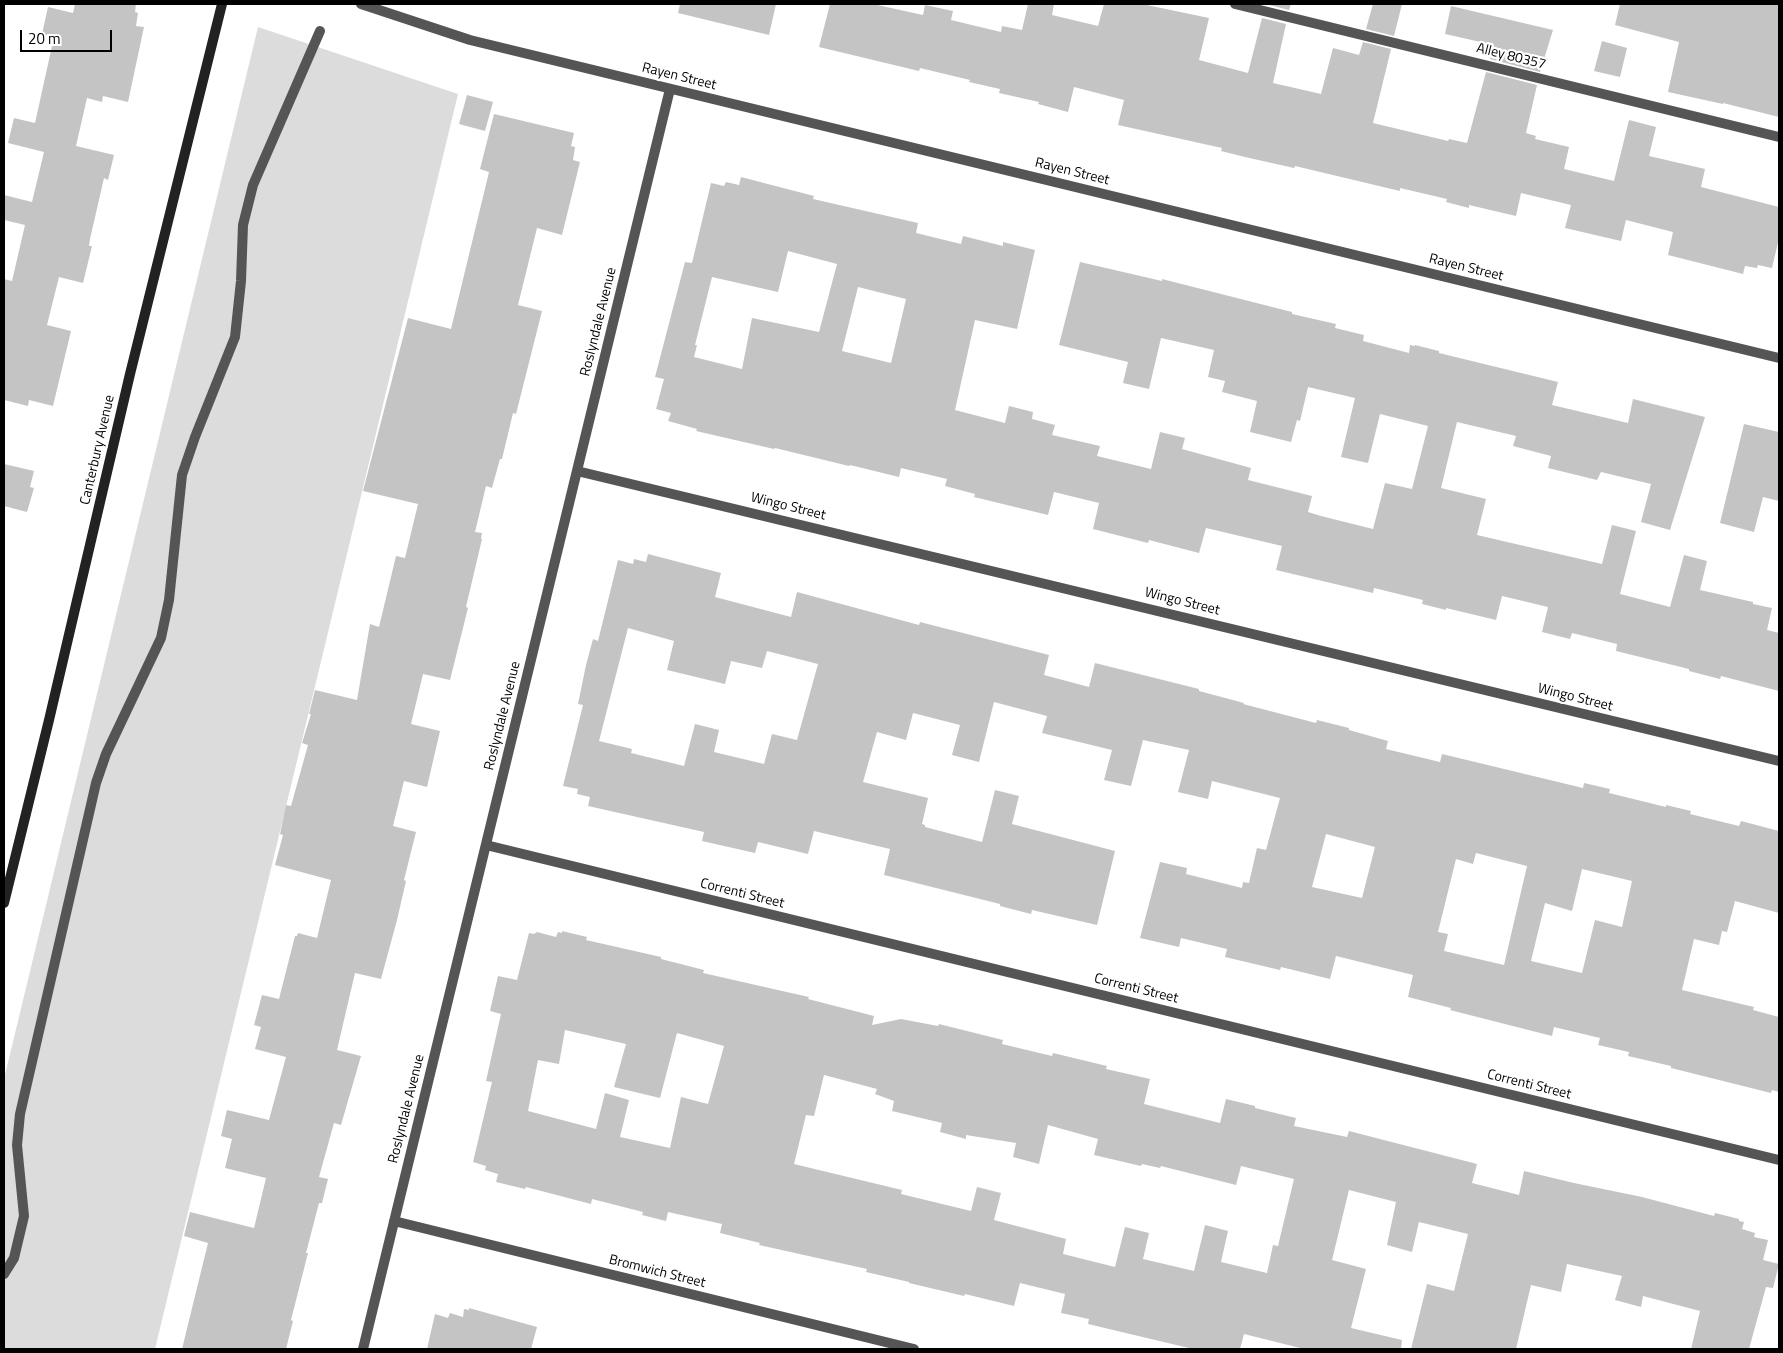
<!DOCTYPE html>
<html>
<head>
<meta charset="utf-8">
<style>
	body { margin:0 }
	#map { position:relative; width:1783px; height:1353px; overflow:hidden; background:#fff; font-family:"Titillium Web",sans-serif }
	canvas { display:block }
	.frame { position:absolute; inset:0; border:5px solid #000; pointer-events:none }
	.scale { position:absolute; left:20px; top:30px; width:92px; height:22px; box-sizing:border-box; border:2px solid #000; border-top:0; padding-left:6px; font-size:15px; line-height:18px; white-space:nowrap; color:#000; -webkit-text-stroke:4px #fff; paint-order:stroke }
</style>
</head>
<body>
<div id="map">
<canvas width="1783" height="1353"></canvas>
<div class="frame"></div>
<div class="scale">20 m</div>
</div>
<script>
const g = document.querySelector('canvas').getContext('2d');
g.lineJoin = 'round';
function fillPath(path, color) {
  g.fillStyle = color;
  g.fill(path, 'evenodd');
}
function trace(path, color, width, dash) {
  g.strokeStyle = color;
  g.lineWidth = width;
  g.lineCap = dash ? 'butt' : 'round';
  g.setLineDash(dash || []);
  g.stroke(path);
}
function label(font, color, halo, rows, align = 'center') {
  g.font = font + ' "Titillium Web",sans-serif';
  g.lineWidth = 4.5;
  g.setLineDash([]);
  g.textBaseline = 'middle';
  g.strokeStyle = halo;
  g.fillStyle = color;
  for (const [text, x, y, turn = 0] of rows) {
    g.save();
    g.translate(x, y);
    g.rotate((+turn || 0) * Math.PI / 180);
    g.textAlign = isNaN(turn) ? turn : align;
    if (halo) g.strokeText(text, 0, 0);
    g.fillText(text, 0, 0);
    g.restore();
  }
}
const green = new Path2D(`
	M 258,27 L 458,94 L 155,1349 L 4,1349 L 4,1079 Z`);
const building = new Path2D(`
	M 75,4 L 136,4 L 135,12 L 138,13 L 136,26 L 144,27 L 128,102 L 103,96 L 102,102 L 87,98 L 76,146 L 114,155 L 108,180 L 104,178 L 90,239 L 89,246 L 92,246 L 83,283 L 59,277 L 47,325 L 71,331 L 53,406 L 29,400 L 28,406 L 4,400 L 4,279 L 12,281 L 25,225 L 4,220 L 4,195 L 32,202 L 44,152 L 8,143 L 14,118 L 35,123 L 54,37 L 42,34 L 48,7 L 73,13 Z
	M 680,4 L 776,4 L 769,35 L 678,13 Z
	M 830,4 L 873,4 L 923,15 L 925,5 L 953,11 L 951,20 L 1001,32 L 1002,26 L 1022,30 L 1028,4 L 1054,4 L 1052,15 L 1098,26 L 1104,4 L 1142,4 L 1209,18 L 1199,60 L 1248,73 L 1262,18 L 1286,24 L 1273,83 L 1321,94 L 1333,48 L 1359,55 L 1363,42 L 1391,49 L 1373,123 L 1448,141 L 1449,139 L 1467,143 L 1486,72 L 1537,85 L 1526,133 L 1536,136 L 1535,139 L 1569,147 L 1564,169 L 1614,181 L 1629,120 L 1656,127 L 1649,156 L 1705,169 L 1701,187 L 1779,207 L 1779,238 L 1772,268 L 1758,265 L 1757,268 L 1745,266 L 1743,274 L 1668,255 L 1673,232 L 1626,220 L 1621,241 L 1565,228 L 1571,205 L 1521,193 L 1516,216 L 1469,205 L 1469,208 L 1446,202 L 1447,199 L 1400,188 L 1400,191 L 1295,166 L 1294,168 L 1245,157 L 1221,151 L 1222,148 L 1118,125 L 1124,100 L 1074,87 L 1068,112 L 1038,104 L 1039,102 L 999,93 L 1000,89 L 969,82 L 970,80 L 920,68 L 919,71 L 819,47 Z
	M 1265,4 L 1291,4 L 1289,10 Z
	M 1373,4 L 1402,4 L 1394,36 L 1366,29 Z
	M 1620,4 L 1779,4 L 1779,117 L 1723,103 L 1723,104 L 1668,92 L 1679,42 L 1615,25 Z
	M 1451,6 L 1553,30 L 1540,72 L 1490,59 L 1494,45 L 1445,34 Z
	M 1602,41 L 1627,48 L 1620,77 L 1594,71 Z
	M 467,95 L 493,102 L 485,131 L 459,124 Z
	M 494,114 L 574,133 L 571,146 L 575,147 L 573,160 L 580,162 L 562,235 L 537,228 L 518,305 L 542,311 L 516,414 L 513,413 L 502,459 L 500,459 L 492,488 L 486,486 L 475,532 L 482,533 L 481,539 L 482,539 L 466,607 L 468,608 L 450,680 L 423,674 L 411,724 L 440,731 L 427,787 L 404,781 L 393,826 L 416,832 L 404,880 L 406,881 L 397,920 L 381,979 L 355,973 L 337,1050 L 361,1056 L 341,1125 L 334,1123 L 319,1177 L 328,1179 L 322,1203 L 319,1203 L 306,1253 L 308,1253 L 291,1320 L 293,1321 L 286,1349 L 182,1349 L 208,1243 L 184,1236 L 190,1212 L 254,1228 L 266,1178 L 225,1168 L 232,1139 L 221,1136 L 227,1110 L 269,1120 L 286,1057 L 255,1049 L 261,1027 L 254,1025 L 262,995 L 279,999 L 295,936 L 297,936 L 298,933 L 317,938 L 331,880 L 275,865 L 283,835 L 280,834 L 286,805 L 291,806 L 308,745 L 302,743 L 311,714 L 309,714 L 315,690 L 357,700 L 370,624 L 379,627 L 396,556 L 405,558 L 418,504 L 363,491 L 408,318 L 451,329 L 489,172 L 480,169 Z
	M 741,177 L 814,196 L 813,199 L 918,223 L 916,233 L 961,244 L 963,236 L 1003,246 L 1003,242 L 1035,250 L 1017,329 L 975,320 L 955,410 L 1005,423 L 1009,406 L 1033,412 L 1032,419 L 1055,425 L 1052,435 L 1100,446 L 1097,456 L 1151,469 L 1160,432 L 1185,438 L 1182,449 L 1251,468 L 1248,480 L 1312,496 L 1308,512 L 1321,516 L 1373,529 L 1385,483 L 1412,489 L 1428,426 L 1380,414 L 1368,463 L 1341,457 L 1355,398 L 1308,387 L 1300,421 L 1297,420 L 1291,442 L 1250,432 L 1257,401 L 1222,392 L 1225,381 L 1208,377 L 1214,350 L 1161,338 L 1149,389 L 1123,383 L 1128,362 L 1059,345 L 1080,262 L 1162,281 L 1162,279 L 1292,312 L 1292,314 L 1336,324 L 1335,328 L 1364,335 L 1363,341 L 1409,353 L 1410,345 L 1415,346 L 1415,345 L 1439,351 L 1439,353 L 1558,382 L 1552,405 L 1628,423 L 1633,399 L 1705,417 L 1670,530 L 1641,522 L 1651,484 L 1601,472 L 1597,480 L 1548,468 L 1551,456 L 1513,446 L 1516,436 L 1457,422 L 1441,488 L 1486,499 L 1477,535 L 1602,564 L 1612,525 L 1636,531 L 1620,594 L 1670,607 L 1684,555 L 1707,561 L 1700,590 L 1753,602 L 1753,604 L 1772,608 L 1767,630 L 1779,633 L 1779,691 L 1721,676 L 1720,679 L 1689,671 L 1689,669 L 1616,651 L 1617,644 L 1572,633 L 1570,639 L 1542,632 L 1548,607 L 1502,596 L 1496,620 L 1446,608 L 1446,610 L 1422,604 L 1423,600 L 1374,588 L 1373,593 L 1276,570 L 1282,546 L 1206,528 L 1199,553 L 1149,540 L 1148,543 L 1093,529 L 1099,503 L 1054,492 L 1048,515 L 974,497 L 975,494 L 945,486 L 947,479 L 901,468 L 899,477 L 850,465 L 849,466 L 775,448 L 774,449 L 696,431 L 697,429 L 668,421 L 671,413 L 656,409 L 664,379 L 655,377 L 685,262 L 692,263 L 711,183 L 724,186 L 726,182 L 739,185 ZM 788,251 L 837,264 L 819,332 L 752,318 L 742,369 L 694,357 L 697,345 L 695,345 L 712,277 L 778,292 ZM 858,287 L 906,299 L 891,363 L 842,351 Z
	M 1744,424 L 1779,432 L 1779,501 L 1763,497 L 1754,532 L 1720,523 Z
	M 4,464 L 34,471 L 30,487 L 34,488 L 27,512 L 4,506 Z
	M 648,554 L 721,573 L 715,597 L 791,617 L 797,592 L 919,625 L 920,622 L 1049,655 L 1044,675 L 1089,687 L 1095,663 L 1199,689 L 1199,691 L 1244,703 L 1243,704 L 1316,723 L 1317,720 L 1349,728 L 1349,730 L 1388,741 L 1386,749 L 1440,762 L 1442,754 L 1583,788 L 1584,783 L 1610,789 L 1609,793 L 1666,807 L 1666,805 L 1691,811 L 1690,814 L 1739,826 L 1741,821 L 1779,831 L 1779,913 L 1735,901 L 1727,932 L 1722,931 L 1719,945 L 1694,939 L 1682,990 L 1754,1007 L 1753,1010 L 1779,1017 L 1779,1092 L 1772,1090 L 1771,1093 L 1671,1068 L 1671,1066 L 1628,1056 L 1629,1052 L 1598,1045 L 1600,1038 L 1554,1027 L 1552,1036 L 1450,1010 L 1451,1008 L 1408,997 L 1413,975 L 1336,956 L 1330,979 L 1281,967 L 1280,970 L 1225,957 L 1227,949 L 1181,938 L 1179,947 L 1140,938 L 1160,862 L 1187,868 L 1186,874 L 1242,888 L 1243,882 L 1249,883 L 1257,848 L 1266,850 L 1280,798 L 1212,781 L 1208,799 L 1178,792 L 1189,750 L 1143,740 L 1131,786 L 1104,780 L 1112,750 L 1042,733 L 1047,716 L 994,702 L 979,762 L 952,755 L 960,725 L 913,713 L 906,740 L 877,732 L 863,782 L 928,798 L 922,824 L 925,825 L 925,827 L 982,842 L 995,790 L 1019,796 L 1012,824 L 1115,851 L 1097,925 L 1032,910 L 1031,914 L 1000,906 L 1000,904 L 884,875 L 890,849 L 814,831 L 808,854 L 758,842 L 755,853 L 702,841 L 704,832 L 588,806 L 590,797 L 577,794 L 578,789 L 563,786 L 583,705 L 578,704 L 586,665 L 593,639 L 598,641 L 618,560 L 633,564 L 634,559 L 646,562 ZM 628,628 L 674,641 L 667,670 L 725,684 L 731,661 L 762,668 L 767,651 L 818,664 L 797,740 L 772,734 L 764,764 L 714,752 L 719,730 L 695,724 L 684,766 L 631,753 L 632,749 L 599,741 ZM 1326,834 L 1375,847 L 1362,898 L 1312,887 ZM 1476,853 L 1527,866 L 1504,965 L 1444,951 L 1448,934 L 1438,932 L 1456,859 L 1473,864 ZM 1582,869 L 1632,881 L 1622,927 L 1595,920 L 1582,973 L 1531,961 L 1545,903 L 1572,911 Z
	M 562,931 L 587,937 L 586,940 L 661,957 L 661,959 L 704,970 L 703,973 L 791,993 L 809,997 L 808,999 L 874,1016 L 872,1025 L 901,1019 L 938,1026 L 939,1024 L 1003,1040 L 1002,1044 L 1052,1056 L 1053,1053 L 1107,1066 L 1106,1069 L 1150,1079 L 1144,1104 L 1220,1123 L 1226,1099 L 1255,1106 L 1255,1108 L 1296,1118 L 1294,1126 L 1347,1137 L 1349,1131 L 1477,1164 L 1472,1183 L 1519,1195 L 1524,1171 L 1574,1183 L 1642,1197 L 1714,1216 L 1715,1213 L 1739,1219 L 1739,1221 L 1744,1222 L 1742,1229 L 1755,1233 L 1754,1237 L 1768,1240 L 1763,1260 L 1779,1264 L 1773,1288 L 1766,1287 L 1749,1349 L 1691,1349 L 1700,1311 L 1643,1296 L 1641,1307 L 1615,1300 L 1622,1276 L 1567,1264 L 1561,1292 L 1531,1285 L 1516,1349 L 1411,1349 L 1427,1284 L 1454,1291 L 1468,1234 L 1419,1222 L 1412,1252 L 1387,1245 L 1396,1202 L 1349,1190 L 1332,1260 L 1366,1269 L 1351,1328 L 1402,1340 L 1401,1349 L 1304,1349 L 1244,1334 L 1240,1349 L 1193,1349 L 1088,1324 L 1089,1319 L 1061,1313 L 1065,1294 L 1020,1283 L 1014,1306 L 965,1294 L 964,1296 L 909,1283 L 909,1282 L 866,1272 L 867,1269 L 759,1245 L 760,1243 L 720,1233 L 722,1224 L 668,1212 L 666,1221 L 642,1215 L 643,1212 L 592,1199 L 591,1204 L 526,1187 L 525,1189 L 496,1182 L 498,1174 L 485,1170 L 486,1166 L 473,1162 L 492,1082 L 486,1081 L 501,1014 L 490,1011 L 498,976 L 517,980 L 529,933 L 534,934 L 537,932 L 556,937 L 558,932 L 562,933 ZM 565,1030 L 626,1044 L 614,1087 L 660,1098 L 677,1033 L 724,1046 L 708,1104 L 681,1097 L 670,1148 L 620,1137 L 629,1100 L 605,1093 L 596,1129 L 528,1111 L 538,1060 L 559,1064 ZM 824,1075 L 877,1089 L 875,1094 L 894,1101 L 892,1111 L 942,1123 L 940,1132 L 966,1139 L 966,1135 L 1016,1143 L 1013,1157 L 1039,1164 L 1048,1125 L 1098,1139 L 1094,1155 L 1141,1166 L 1142,1164 L 1160,1168 L 1161,1166 L 1236,1185 L 1241,1166 L 1294,1179 L 1278,1246 L 1273,1245 L 1267,1273 L 1221,1262 L 1228,1231 L 1205,1225 L 1194,1271 L 1143,1259 L 1149,1233 L 1125,1227 L 1115,1267 L 1063,1254 L 1066,1239 L 994,1220 L 1001,1193 L 977,1187 L 971,1211 L 901,1194 L 902,1190 L 794,1164 L 806,1115 L 814,1116 Z
	M 469,1308 L 537,1327 L 531,1349 L 427,1349 L 435,1314 L 448,1318 L 450,1313 L 463,1317 L 464,1309 L 469,1310 Z`);
const lane = new Path2D(`
	M 1235,4 L 1779,137
	M 4,1274 L 14,1258 L 24,1216 L 17,1145 L 20,1114 L 96,783 L 106,754 L 161,638 L 169,600 L 182,475 L 195,437 L 235,337 L 241,281 L 243,225 L 253,185 L 320,31`);
const street = new Path2D(`
	M 361,4 L 470,40 L 1779,358
	M 577,471 L 1779,761
	M 486,845 L 1779,1160
	M 394,1221 L 914,1349
	M 363,1349 L 670,89`);
const secondary = new Path2D(`
	M 4,903 L 49,720 L 130,374 L 222,4`);
const streetNames = [
	["Alley 80357",1511,57,14],
	["Rayen Street",679,77,14],
	["Rayen Street",1072,172,14],
	["Rayen Street",1466,268,14],
	["Roslyndale Avenue",599,322,-76],
	["Canterbury Avenue",98,450,-77],
	["Wingo Street",788,507,14],
	["Wingo Street",1182,602,14],
	["Wingo Street",1575,698,14],
	["Roslyndale Avenue",503,716,-76],
	["Correnti Street",742,894,14],
	["Correnti Street",1136,989,14],
	["Correnti Street",1529,1085,14],
	["Roslyndale Avenue",407,1109,-76],
	["Bromwich Street",657,1272,14]
];
fillPath(green, '#dcdcdc');
fillPath(building, '#c4c4c4');
trace(lane, '#555', 10);
trace(street, '#555', 10);
trace(secondary, '#222', 10);
label('14px', '#000', '#fff', streetNames);
</script>
</body>
</html>
